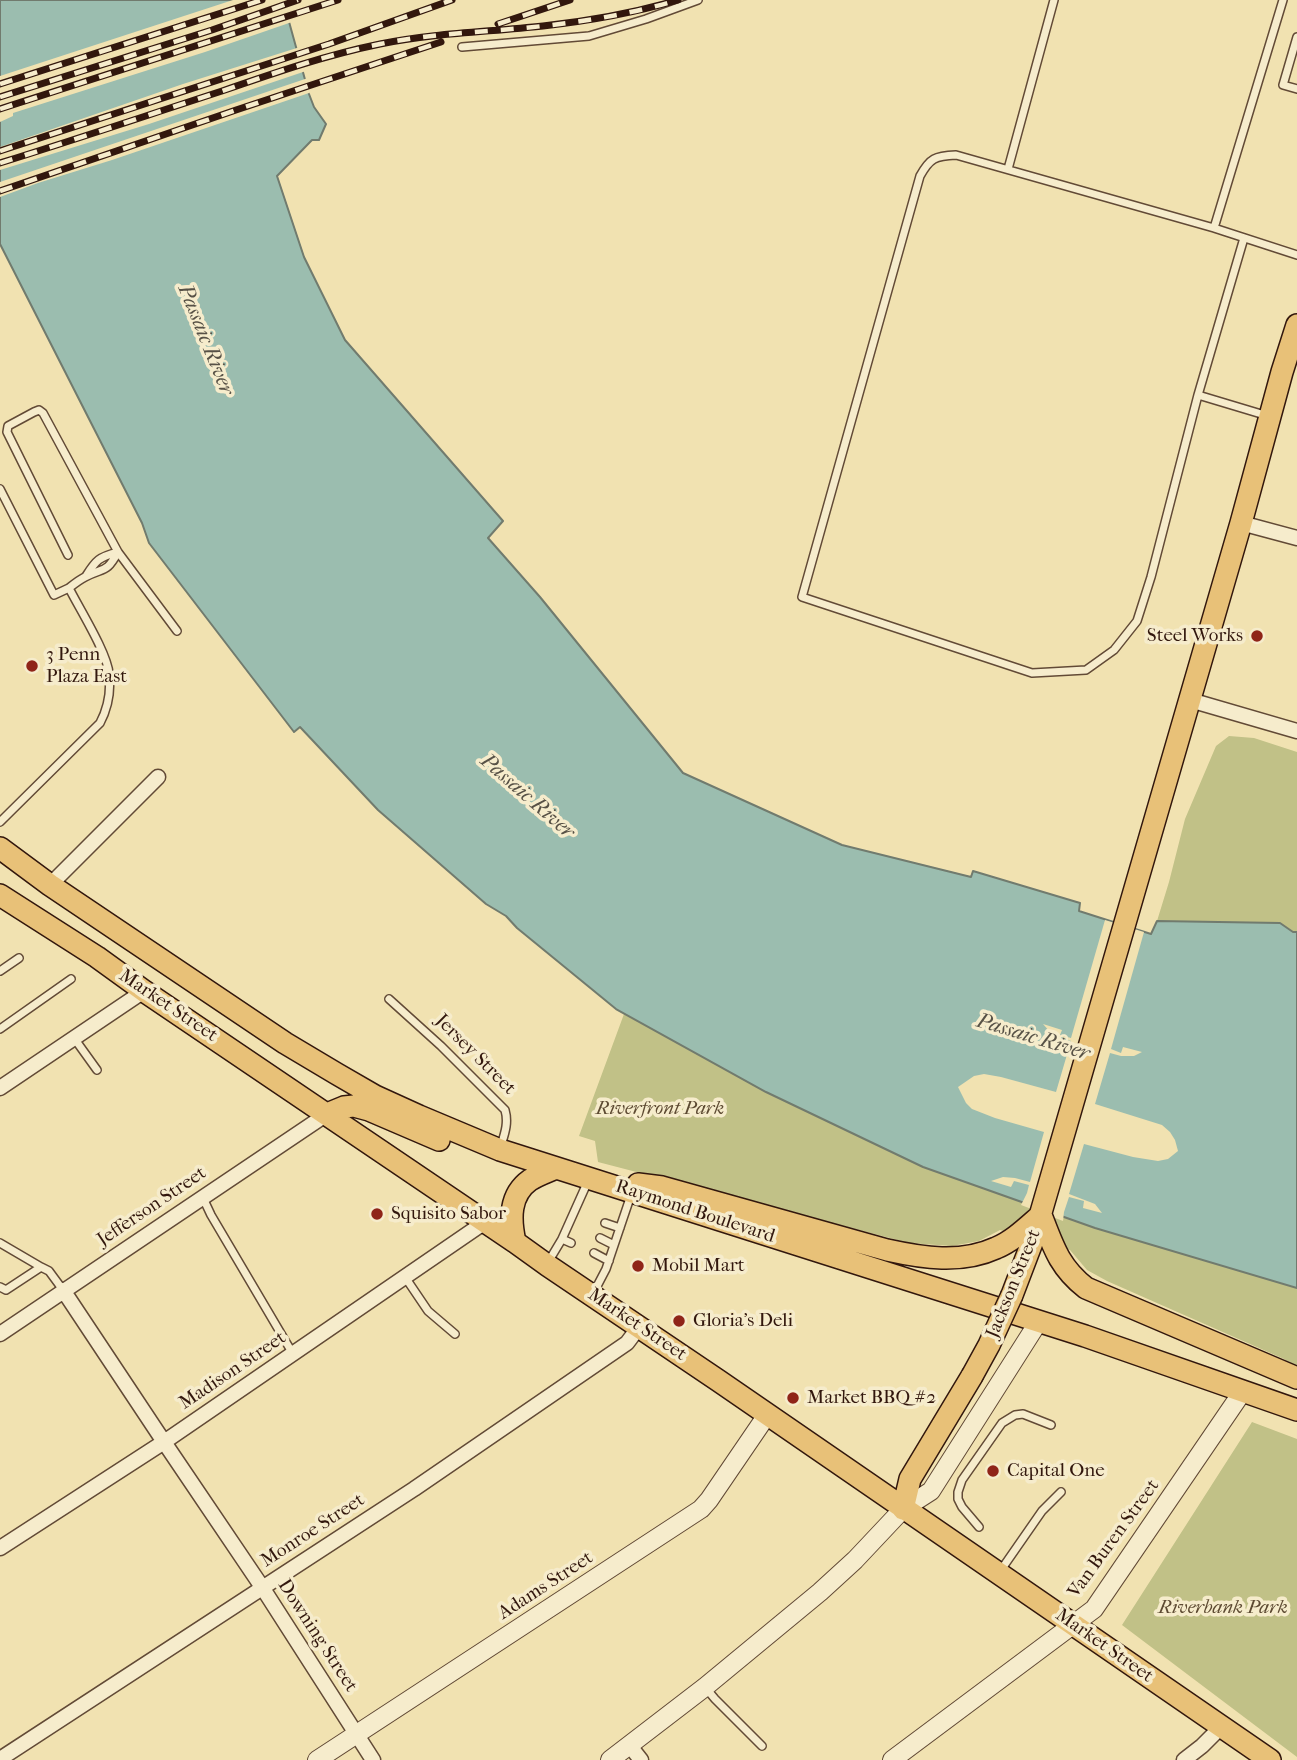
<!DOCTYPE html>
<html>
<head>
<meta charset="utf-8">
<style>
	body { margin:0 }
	canvas { display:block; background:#f1e2b1 }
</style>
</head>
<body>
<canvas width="1297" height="1760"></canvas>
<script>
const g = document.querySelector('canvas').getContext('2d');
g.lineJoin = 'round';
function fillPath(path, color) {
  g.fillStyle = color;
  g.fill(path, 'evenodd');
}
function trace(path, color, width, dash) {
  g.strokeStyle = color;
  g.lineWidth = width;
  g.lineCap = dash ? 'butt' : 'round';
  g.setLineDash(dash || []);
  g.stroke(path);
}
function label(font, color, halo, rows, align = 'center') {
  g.font = font + ' "IM FELL French Canon",serif';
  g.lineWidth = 7;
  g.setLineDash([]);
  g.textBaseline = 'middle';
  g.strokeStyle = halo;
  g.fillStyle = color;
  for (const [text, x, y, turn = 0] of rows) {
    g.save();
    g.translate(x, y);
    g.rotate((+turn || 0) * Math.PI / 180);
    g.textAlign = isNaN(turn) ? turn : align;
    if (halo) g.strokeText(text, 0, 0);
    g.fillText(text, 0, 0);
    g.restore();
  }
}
const green = new Path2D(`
	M 1229,736 L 1254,738 L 1297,752 L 1297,932 L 1294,932 L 1280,923 L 1157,921 L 1169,882 L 1185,819 L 1216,746 Z
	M 624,1014 L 766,1092 L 923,1167 L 1095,1228 L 1297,1288 L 1297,1368 L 1284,1359 L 1107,1281 L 1087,1270 L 1070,1250 L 1000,1230 L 979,1241 L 952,1246 L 909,1243 L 598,1162 L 595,1141 L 579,1136 Z
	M 1252,1422 L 1297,1439 L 1297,1757 L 1122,1625 Z`);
const water = new Path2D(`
	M 0,0 L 283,0 L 309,94 L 314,107 L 326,124 L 319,140 L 312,140 L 277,176 L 304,257 L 345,340 L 503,521 L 488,538 L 540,597 L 683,773 L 842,845 L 971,877 L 973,871 L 1080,903 L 1079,911 L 1151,934 L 1157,921 L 1280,923 L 1293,932 L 1297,932 L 1297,1288 L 1095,1228 L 923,1167 L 766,1092 L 616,1009 L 517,928 L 506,916 L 486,904 L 378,810 L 300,727 L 294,732 L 149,543 L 142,523 L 0,244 Z`);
const pier = new Path2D(`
	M 233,0 L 286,0 L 292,22 L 205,52 L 13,113 L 13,116 L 0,122 L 0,76 Z
	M 300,47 L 306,71 L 149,124 L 0,170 L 0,147 L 183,84 Z
	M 308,78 L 312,92 L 112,160 L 38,183 L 0,197 L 0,182 Z
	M 1105,920 L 1144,932 L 1111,1049 L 1121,1053 L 1123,1047 L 1142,1052 L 1134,1056 L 1121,1056 L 1110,1053 L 1095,1104 L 1162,1125 L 1170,1132 L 1175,1140 L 1178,1151 L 1168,1159 L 1158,1161 L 1133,1157 L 1084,1144 L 1069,1194 L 1095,1204 L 1102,1213 L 1083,1208 L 1084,1201 L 1069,1197 L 1064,1212 L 1063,1221 L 1021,1205 L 1027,1193 L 1029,1185 L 1014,1181 L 1011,1187 L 991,1181 L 1003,1177 L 1015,1178 L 1030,1182 L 1044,1132 L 995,1118 L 972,1109 L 966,1103 L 958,1087 L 974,1076 L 984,1074 L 1001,1077 L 1056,1092 L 1071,1041 L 1050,1032 L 1043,1024 L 1062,1030 L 1060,1035 L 1071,1038 Z`);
const service = new Path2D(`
	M 1283,0 L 1214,228 L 1297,255
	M 1297,37 L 1283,85 L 1297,89
	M 462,47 L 589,36 L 646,19 L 698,0
	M 1008,169 L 1054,0
	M 1214,228 L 956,155 C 935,156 930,158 920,176 L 802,597 L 1032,673 L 1086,670 L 1114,650 L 1137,621 L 1151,577 L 1198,395 L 1244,238
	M 1198,395 L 1268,416
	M 0,489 L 54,595 L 69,588 C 79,608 108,654 109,674 C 111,691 108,708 100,723 L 0,822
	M 68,555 L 7,432 L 8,426 L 34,412 L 39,410 L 43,413 L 118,552 L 177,631
	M 86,576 C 96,560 99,557 118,552
	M 69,588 C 74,584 79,580 85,577 C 104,567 106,574 118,552
	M 0,971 L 19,958
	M 389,999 L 441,1046 L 505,1110 C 509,1124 504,1135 500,1149
	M 0,1029 L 71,979
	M 74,1038 L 97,1070
	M 203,1198 L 211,1215 L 293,1354
	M 605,1223 L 620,1228
	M 600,1238 L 614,1245
	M 562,1239 L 571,1243
	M 0,1243 L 41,1267 L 6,1290 L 0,1287
	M 594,1253 L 609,1261
	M 547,1264 L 562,1239 L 588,1181
	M 41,1267 L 49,1271 L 63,1290
	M 405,1277 L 428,1311 L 455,1334
	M 594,1292 L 606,1269 L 631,1195
	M 979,1527 L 962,1507 L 958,1499 L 958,1492 L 962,1480 L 1002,1423 L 1015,1415 L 1023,1414 L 1051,1425
	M 1001,1570 L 1042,1511 L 1061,1492
	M 705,1687 L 715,1699 L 762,1746`);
const minor = new Path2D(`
	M 1241,523 L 1297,538
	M 1190,700 L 1297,731
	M 50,885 L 158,777
	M 0,1088 L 144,991
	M 63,1290 L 164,1442 L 262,1587 L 373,1760
	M 0,1334 L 327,1114
	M 0,1548 L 164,1442 L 485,1222
	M 630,1746 L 641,1760
	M 0,1759 L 414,1489 L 627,1343 L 639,1327
	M 1184,1760 L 1202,1746 L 1221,1727`);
const tertiary = new Path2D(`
	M 317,1760 L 701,1509 L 709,1500 L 767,1415
	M 610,1760 L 705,1687 L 820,1592 L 855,1560 L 903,1509 L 931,1491 L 1039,1321
	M 892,1760 L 1094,1609 L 1243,1391`);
const primary = new Path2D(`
	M 0,848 L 50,885 L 285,1043 L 337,1074 L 375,1096 L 419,1116 L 500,1150 L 1085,1336 L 1297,1410
	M 0,895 L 97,957 L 144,991 L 515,1242 L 547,1265 L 719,1381 L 1270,1760
	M 327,1114 L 344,1107 L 354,1106 L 369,1110 L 439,1140
	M 638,1184 L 662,1187 L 887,1250 C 923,1258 961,1264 996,1248 C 1013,1241 1027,1227 1041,1215
	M 1041,1215 C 1053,1246 1059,1267 1086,1288 L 1297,1378
	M 515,1242 C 510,1219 509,1195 530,1180 C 538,1175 547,1172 556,1168
	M 1012,1295 L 1033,1240 L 1241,523 L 1282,372 L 1297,325
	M 903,1509 L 910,1479 L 972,1376`);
const rail = new Path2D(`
	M 498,24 L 570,0
	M 0,84 L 262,0
	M 0,97 L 212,30 L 298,0
	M 0,109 L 338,0
	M 0,151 L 329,44 L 452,0
	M 0,163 C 74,140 148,115 222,91 C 274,73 326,55 380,44 C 434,33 488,32 543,26 C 589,21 634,13 678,0
	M 0,191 L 236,110 L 441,42`);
const primaryBridge = new Path2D(`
	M 972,1376 L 989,1345 L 1012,1295`);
const markers = [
	[1257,636,7,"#8f2418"],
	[32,666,7,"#8f2418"],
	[377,1214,7,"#8f2418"],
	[638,1266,7,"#8f2418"],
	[679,1321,7,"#8f2418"],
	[793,1398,7,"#8f2418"],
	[993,1471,7,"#8f2418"]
];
const poiNames = [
	["Steel Works",1243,636,"right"],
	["3 Penn",46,655],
	["Plaza East",46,677],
	["Squisito Sabor",391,1214],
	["Mobil Mart",652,1266],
	["Gloria's Deli",693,1321],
	["Market BBQ #2",807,1398],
	["Capital One",1007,1471]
];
const streetNames = [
	["Market Street",168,1006,34],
	["Jersey Street",475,1055,45],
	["Jefferson Street",152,1207,-34],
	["Raymond Boulevard",695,1212,18],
	["Jackson Street",1014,1284,-68],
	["Market Street",637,1325,34],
	["Madison Street",233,1371,-34],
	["Monroe Street",313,1531,-33],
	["Van Buren Street",1114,1539,-54],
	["Adams Street",546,1586,-33],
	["Downing Street",317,1636,57],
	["Market Street",1104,1646,35]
];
const parkNames = [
	["Riverfront Park",660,1109],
	["Riverbank Park",1223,1608]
];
const waterNames = [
	["Passaic River",205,340,68],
	["Passaic River",527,797,41],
	["Passaic River",1033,1038,17]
];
fillPath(green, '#c1c187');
fillPath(water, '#9bbdaf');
trace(water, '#717b6e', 2);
fillPath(pier, '#f1e2b1');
trace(service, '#624a36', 10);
trace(minor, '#624a36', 17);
trace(tertiary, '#624a36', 20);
trace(primary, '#32170d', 24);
trace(service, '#f6eccc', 7);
trace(minor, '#f6eccc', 14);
trace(tertiary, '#f6eccc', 18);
trace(primary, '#e8c178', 21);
trace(rail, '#32170d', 7);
trace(rail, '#f6eccc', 4.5, [13]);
trace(primaryBridge, '#32170d', 24, []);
trace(primaryBridge, '#e8c178', 21);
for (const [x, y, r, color] of markers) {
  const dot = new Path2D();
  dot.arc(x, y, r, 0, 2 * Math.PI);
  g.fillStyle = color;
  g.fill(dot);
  trace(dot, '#f6eccc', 2.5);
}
label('19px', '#32170d', '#f6eccc', poiNames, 'left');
label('19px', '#32170d', '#f6eccc', streetNames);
label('italic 19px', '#5d4a32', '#f6eccc', parkNames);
label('italic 21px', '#575146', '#f6eccc', waterNames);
</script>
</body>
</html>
